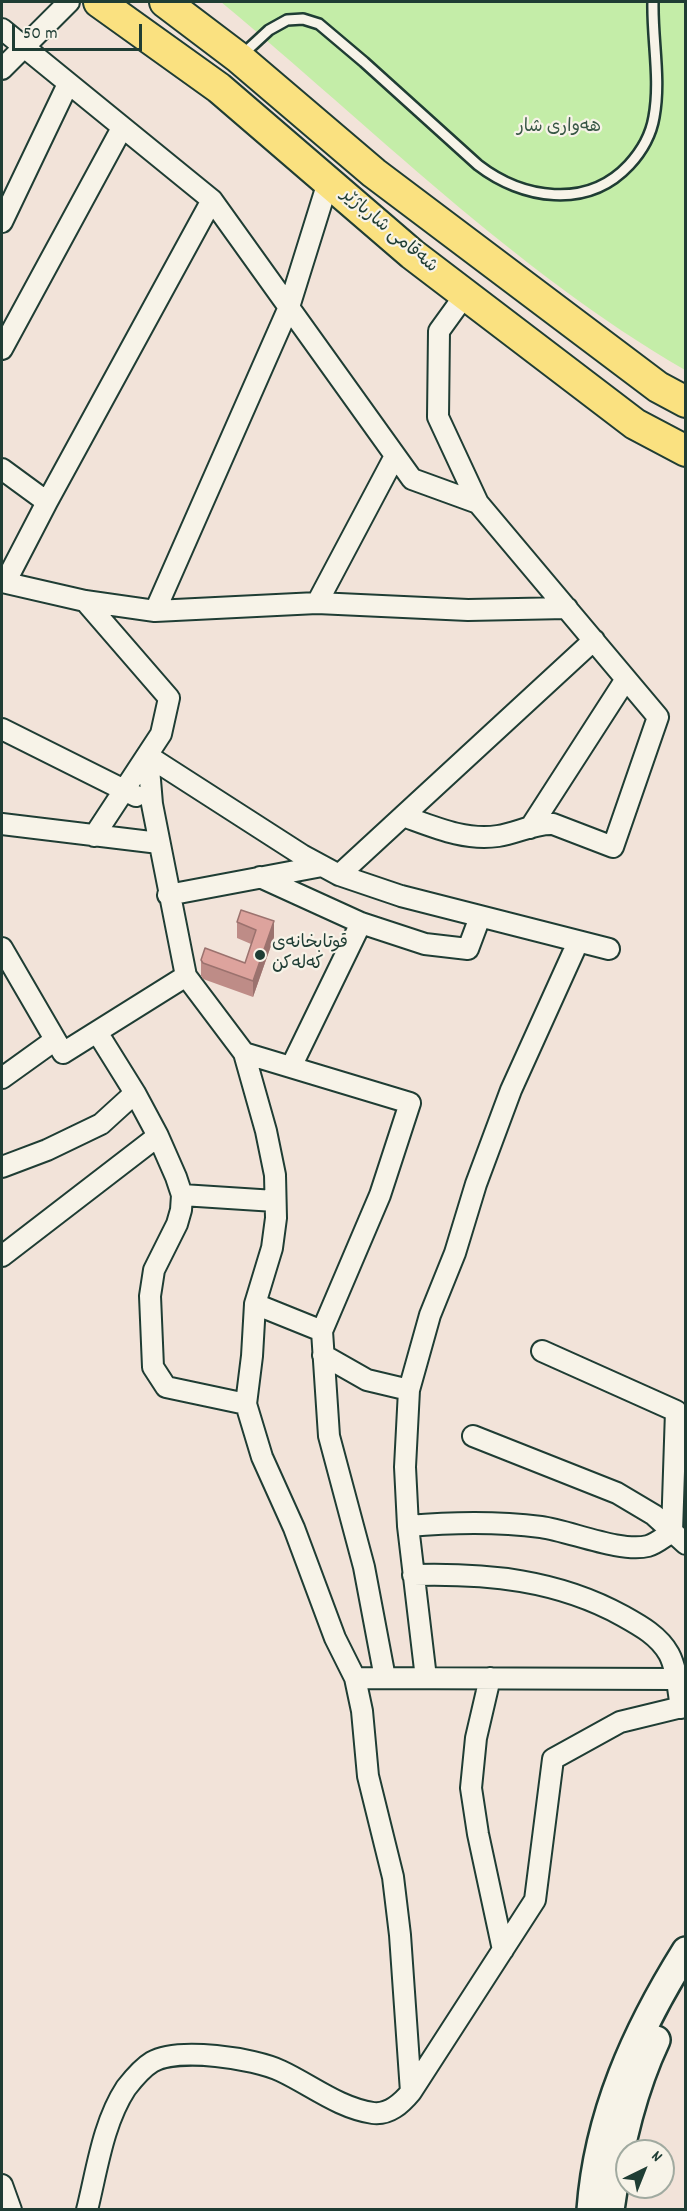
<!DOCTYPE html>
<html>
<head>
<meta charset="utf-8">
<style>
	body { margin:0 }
	#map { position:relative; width:687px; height:2211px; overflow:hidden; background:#f2e3d9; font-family:Dekko,sans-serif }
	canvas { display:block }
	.frame { position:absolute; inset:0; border:3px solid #1f3d34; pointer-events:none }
	.north { position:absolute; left:615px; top:2139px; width:60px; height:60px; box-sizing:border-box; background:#f7f3e8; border:2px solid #a1aaa0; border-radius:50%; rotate:43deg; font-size:16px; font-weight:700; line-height:24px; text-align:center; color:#1f3d34 }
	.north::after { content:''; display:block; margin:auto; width:21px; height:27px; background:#1f3d34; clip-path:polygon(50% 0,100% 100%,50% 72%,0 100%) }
	.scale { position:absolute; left:12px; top:24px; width:130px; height:27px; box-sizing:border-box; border:3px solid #1f3d34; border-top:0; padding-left:8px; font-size:18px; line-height:21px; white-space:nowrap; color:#1f3d34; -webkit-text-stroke:4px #f7f3e8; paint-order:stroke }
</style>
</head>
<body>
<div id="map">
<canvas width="687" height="2211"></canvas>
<div class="frame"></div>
<div class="north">N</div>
<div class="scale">50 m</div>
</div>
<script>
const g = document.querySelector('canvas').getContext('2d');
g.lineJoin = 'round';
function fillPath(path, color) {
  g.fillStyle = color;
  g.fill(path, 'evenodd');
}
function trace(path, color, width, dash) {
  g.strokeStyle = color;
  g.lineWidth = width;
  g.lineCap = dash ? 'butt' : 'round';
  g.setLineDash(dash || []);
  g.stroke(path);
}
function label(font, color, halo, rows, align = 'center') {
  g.font = font + ' Dekko,"Playpen Sans Arabic",sans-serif';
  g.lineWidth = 4.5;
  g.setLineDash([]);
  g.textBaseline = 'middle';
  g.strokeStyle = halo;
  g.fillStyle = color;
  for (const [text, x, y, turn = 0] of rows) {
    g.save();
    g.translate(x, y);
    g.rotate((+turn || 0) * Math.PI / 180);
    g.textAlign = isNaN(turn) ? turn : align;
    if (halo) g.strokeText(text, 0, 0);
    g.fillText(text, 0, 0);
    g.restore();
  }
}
const green = new Path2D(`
	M 221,2 L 685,2 L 685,370 C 513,270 373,128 221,2 Z`);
const lane = new Path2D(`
	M 243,54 L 269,30 L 287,20 L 303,19 L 319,24 L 364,62 L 478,165 C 522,199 587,210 629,165 C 641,152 651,135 654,117 C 661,79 652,39 653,2`);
const street = new Path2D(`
	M 2,29 L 212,200 L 412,479 L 478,503
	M 2,69 L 69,2
	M 2,222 L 68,84
	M 2,349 L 122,128
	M 2,469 L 47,502
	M 6,581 L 47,502 L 212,200
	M 2,582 L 85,601 L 155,611 L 317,603 L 468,610 L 567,608
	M 85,601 L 169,698 L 161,734 L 94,836
	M 317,603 L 395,456
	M 155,611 L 289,307 L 328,182
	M 2,729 L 136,796
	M 148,756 L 302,855 L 339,875 L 401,896 L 609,949
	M 403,816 C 434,827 465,841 498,836 C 517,833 535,823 553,824 L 613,847 L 658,717 L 478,503 L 438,417 L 439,331 L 465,295
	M 2,824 L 159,843
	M 530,828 L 626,679
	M 339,875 L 594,640
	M 260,877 L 361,923 L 425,944 L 468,949 L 480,917
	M 168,895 L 322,866
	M 2,948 L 63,1053 L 186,976
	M 97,1032 L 135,1093 L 158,1136 L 176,1177 L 182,1195 L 181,1210 L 177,1224 L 154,1270 L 150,1296 L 153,1367 L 166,1387 L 246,1404
	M 244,1053 L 410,1103 L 380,1195 L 322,1331 L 329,1436 L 364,1567 L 385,1678
	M 291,1067 L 361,923
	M 2,1078 L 55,1040
	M 2,1167 L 47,1150 L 101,1124 L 135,1093
	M 182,1195 L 275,1201
	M 2,1256 L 158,1136
	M 255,1304 L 322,1331
	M 542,1351 L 676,1411 L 672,1532
	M 323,1355 L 367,1380 L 409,1390
	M 473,1436 L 617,1493 L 654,1515 L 686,1544
	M 408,1526 C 454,1522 495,1521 541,1527 C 570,1531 621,1553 648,1546 C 656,1544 665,1536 672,1532
	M 413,1575 C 487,1573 558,1580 623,1616 C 641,1626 659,1636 669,1654 C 677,1669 678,1690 681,1708
	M 355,1678 L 676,1679
	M 426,1678 L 408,1526 L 405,1467 L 409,1390 L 430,1315 L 455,1253 L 476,1184 L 511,1090 L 578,942
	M 490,1678 L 476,1738 L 471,1788 L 478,1834 L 503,1950
	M 411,2092 L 535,1900 L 553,1759 L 620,1722 L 686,1706
	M 2,2185 L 11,2210
	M 87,2210 C 97,2170 103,2123 126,2088 C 133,2079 142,2068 152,2062 C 178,2047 254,2058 281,2071 C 311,2085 339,2108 373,2113 C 389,2115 401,2104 411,2092 L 400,1935 L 393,1877 L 368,1776 L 362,1711 L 355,1678 L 335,1638 L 294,1528 L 262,1457 L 246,1404 L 252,1356 L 255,1304 L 272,1248 L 276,1218 L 275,1175 L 266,1131 L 244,1053 L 186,976 L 152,804 L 148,756`);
const secondary = new Path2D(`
	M 591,2210 C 598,2115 636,2031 686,1951
	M 610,2210 C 618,2152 631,2093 656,2040`);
const primary = new Path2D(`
	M 99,2 L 219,88 L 412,254 L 635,424 L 686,451
	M 165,2 L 239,58 L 374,173 L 658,387 L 686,402`);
const wall = new Path2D(`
	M 241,910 L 274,937 L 253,997 L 203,979 L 201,976 L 201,960 L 245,963 L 251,944 L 237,938 L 237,922 Z`);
const shadedWall = new Path2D(`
	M 274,921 L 274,937 L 253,997 L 253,981 Z`);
const building = new Path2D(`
	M 241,910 L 274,921 L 253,981 L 203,963 L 201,960 L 205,948 L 245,963 L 256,930 L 237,922 Z`);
const markers = [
	[260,955,6,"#1f3d34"]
];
const parkNames = [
	["هەواری شار",559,129]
];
const streetNames = [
	["شەقامی شارباژێر",388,232,40]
];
const poiNames = [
	["قوتابخانەی",272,945],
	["کەلەکن",272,966]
];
fillPath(green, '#c4eda8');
trace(lane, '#1f3d34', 14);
trace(street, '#1f3d34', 24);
trace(secondary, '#1f3d34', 32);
trace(primary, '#1f3d34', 34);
trace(lane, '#f7f3e8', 9);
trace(street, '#f7f3e8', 20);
trace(secondary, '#f7f3e8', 27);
trace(primary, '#fae180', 30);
fillPath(wall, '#be8c87');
fillPath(shadedWall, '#9b726e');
fillPath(building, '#dda39d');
trace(building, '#9b726e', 1.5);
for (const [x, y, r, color] of markers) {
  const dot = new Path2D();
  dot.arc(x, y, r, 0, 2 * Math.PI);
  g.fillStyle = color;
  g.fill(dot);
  trace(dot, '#f7f3e8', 2);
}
label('18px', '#385745', '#f7f3e8', parkNames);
label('18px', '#1f3d34', '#f7f3e8', streetNames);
label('18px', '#1f3d34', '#f7f3e8', poiNames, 'left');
</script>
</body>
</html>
